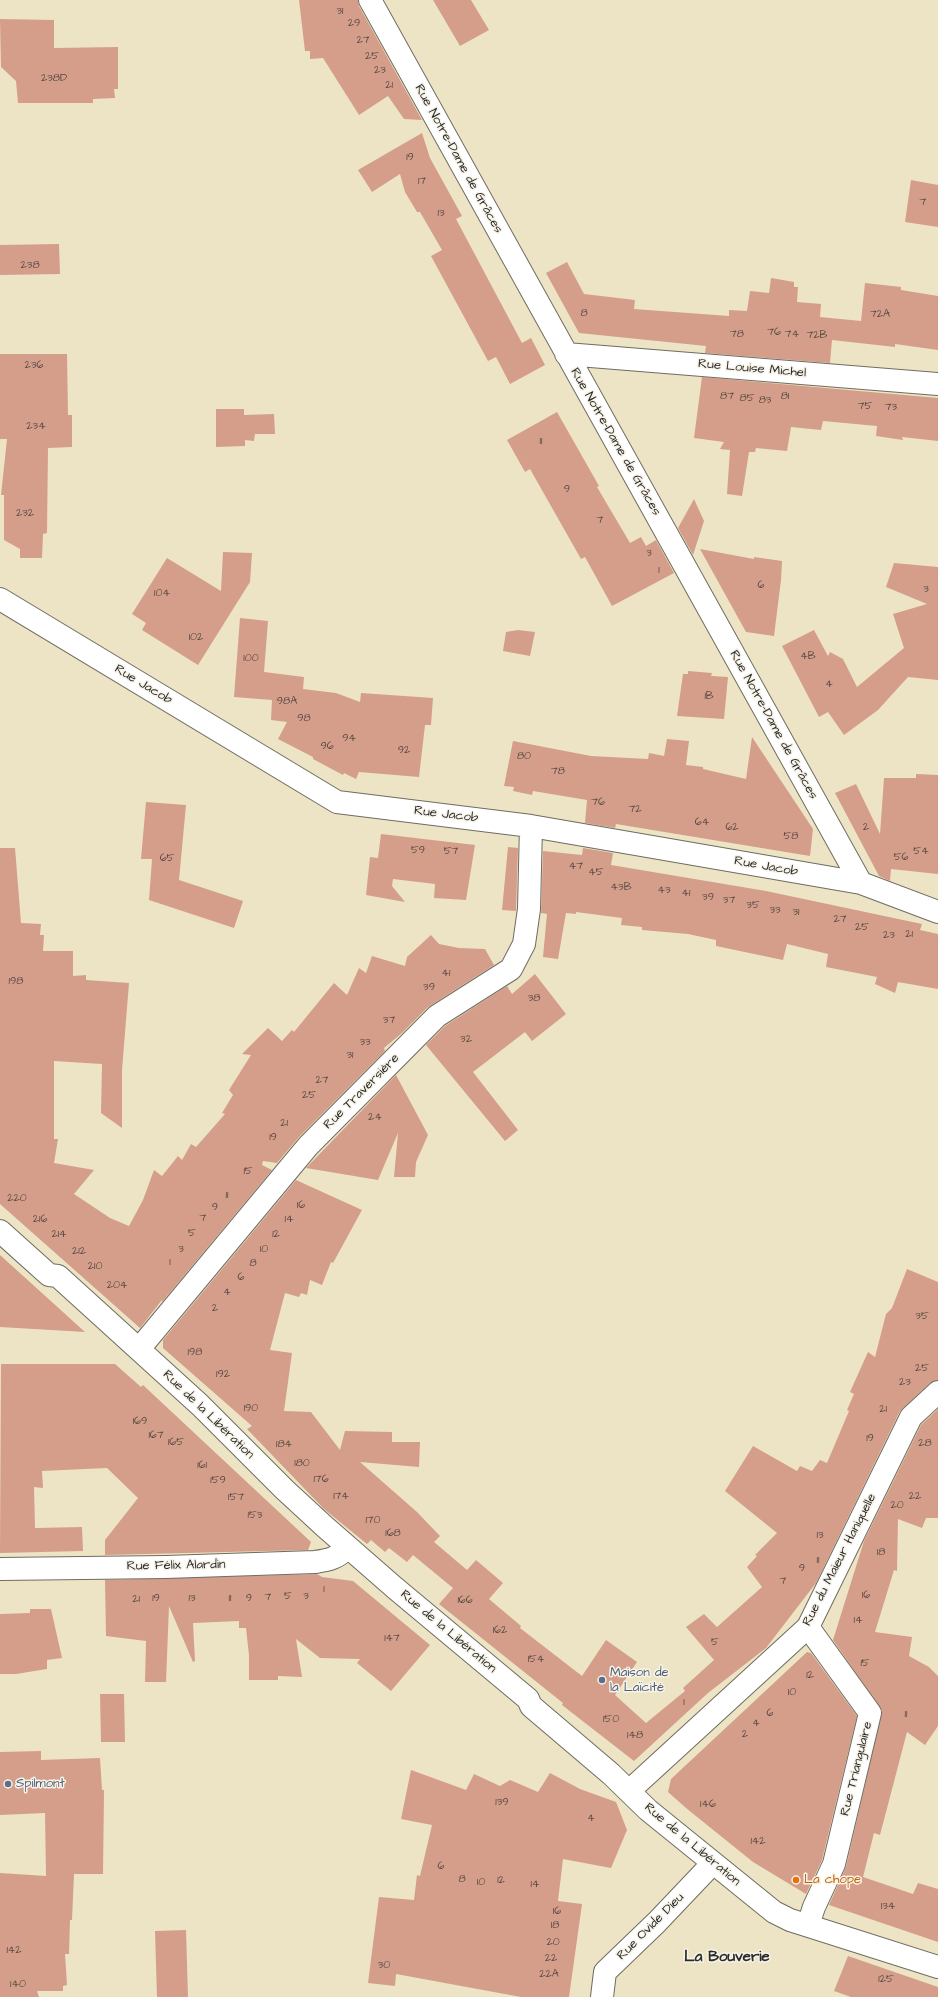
<!DOCTYPE html>
<html>
<head>
<meta charset="utf-8">
<style>
	body { margin:0 }
	canvas { display:block; background:#ece4c4 }
</style>
</head>
<body>
<canvas width="938" height="1997"></canvas>
<script>
const g = document.querySelector('canvas').getContext('2d');
g.lineJoin = 'round';
function fillPath(path, color) {
  g.fillStyle = color;
  g.fill(path, 'evenodd');
}
function trace(path, color, width, dash) {
  g.strokeStyle = color;
  g.lineWidth = width;
  g.lineCap = dash ? 'butt' : 'round';
  g.setLineDash(dash || []);
  g.stroke(path);
}
function label(font, color, halo, rows, align = 'center') {
  g.font = font + ' "Architects Daughter",sans-serif';
  g.lineWidth = 3;
  g.setLineDash([]);
  g.textBaseline = 'middle';
  g.strokeStyle = halo;
  g.fillStyle = color;
  for (const [text, x, y, turn = 0] of rows) {
    g.save();
    g.translate(x, y);
    g.rotate((+turn || 0) * Math.PI / 180);
    g.textAlign = isNaN(turn) ? turn : align;
    if (halo) g.strokeText(text, 0, 0);
    g.fillText(text, 0, 0);
    g.restore();
  }
}
const building = new Path2D(`
	M 299,0 L 358,0 L 359,6 L 422,120 L 404,119 L 388,96 L 359,115 L 323,58 L 310,59 L 310,51 L 305,51 Z
	M 433,0 L 471,0 L 489,30 L 460,46 Z
	M 0,19 L 54,20 L 54,48 L 118,47 L 118,89 L 114,89 L 115,98 L 93,99 L 93,103 L 18,103 L 16,81 L 1,67 Z
	M 422,133 L 430,158 L 462,216 L 456,219 L 522,343 L 531,338 L 545,365 L 510,384 L 496,357 L 488,361 L 431,256 L 442,250 L 420,212 L 417,212 L 405,192 L 400,174 L 372,192 L 358,170 Z
	M 911,180 L 938,185 L 938,227 L 905,222 Z
	M 59,244 L 60,274 L 0,275 L 0,245 Z
	M 567,262 L 584,294 L 635,300 L 634,309 L 729,316 L 729,310 L 747,311 L 750,291 L 769,293 L 771,278 L 794,282 L 794,287 L 798,287 L 797,302 L 821,304 L 820,317 L 861,321 L 865,283 L 901,287 L 901,290 L 938,296 L 938,350 L 895,344 L 895,347 L 832,340 L 830,363 L 705,353 L 706,346 L 579,333 L 546,273 Z
	M 0,354 L 67,354 L 68,415 L 72,415 L 72,447 L 48,448 L 47,533 L 43,534 L 42,558 L 20,558 L 20,549 L 4,540 L 4,495 L 1,495 L 7,439 L 0,439 Z
	M 702,377 L 938,398 L 938,441 L 902,437 L 903,440 L 876,436 L 877,426 L 823,421 L 821,430 L 791,427 L 787,451 L 756,448 L 755,452 L 749,452 L 742,496 L 727,494 L 730,450 L 720,449 L 724,442 L 694,438 Z
	M 216,409 L 244,409 L 244,415 L 274,414 L 275,434 L 255,434 L 254,441 L 245,440 L 245,446 L 216,447 Z
	M 557,412 L 599,486 L 597,487 L 630,543 L 641,537 L 646,546 L 656,540 L 674,573 L 612,606 L 585,557 L 581,559 L 530,469 L 525,472 L 507,440 Z
	M 694,499 L 704,521 L 693,555 L 678,528 Z
	M 700,549 L 754,559 L 754,557 L 782,561 L 781,580 L 774,636 L 746,632 Z
	M 223,552 L 252,553 L 250,582 L 198,665 L 142,630 L 146,623 L 132,614 L 167,558 L 221,591 Z
	M 894,563 L 938,567 L 938,680 L 908,677 L 878,710 L 844,735 L 828,712 L 819,717 L 782,646 L 814,630 L 828,656 L 830,652 L 843,659 L 857,687 L 904,648 L 893,614 L 927,604 L 886,587 Z
	M 240,618 L 268,621 L 264,672 L 304,677 L 303,689 L 336,693 L 360,702 L 361,693 L 433,698 L 431,725 L 425,725 L 419,777 L 359,772 L 356,779 L 344,773 L 343,775 L 313,759 L 313,757 L 278,739 L 287,722 L 271,720 L 272,700 L 234,697 Z
	M 518,630 L 535,632 L 530,656 L 503,651 L 506,632 Z
	M 688,671 L 712,673 L 711,676 L 728,677 L 724,719 L 677,716 L 683,674 L 688,674 Z
	M 752,737 L 813,829 L 810,856 L 616,824 L 615,828 L 585,823 L 587,800 L 533,791 L 532,795 L 513,791 L 514,787 L 504,786 L 513,741 L 591,756 L 648,759 L 649,753 L 664,756 L 667,739 L 689,741 L 686,765 L 703,767 L 703,769 L 746,779 Z
	M 916,774 L 938,775 L 938,874 L 891,869 L 890,881 L 879,876 L 835,793 L 856,784 L 880,834 L 884,778 L 916,778 Z
	M 146,802 L 186,805 L 179,880 L 243,901 L 234,928 L 149,900 L 152,859 L 141,859 Z
	M 381,834 L 475,845 L 466,900 L 434,898 L 435,884 L 393,879 L 392,886 L 405,902 L 366,895 L 370,857 L 378,858 Z
	M 508,847 L 518,848 L 516,911 L 502,910 Z
	M 0,848 L 15,848 L 21,923 L 41,924 L 40,935 L 44,935 L 43,951 L 73,951 L 73,976 L 86,975 L 86,980 L 129,983 L 122,1070 L 122,1128 L 101,1113 L 102,1064 L 54,1061 L 54,1139 L 58,1139 L 54,1163 L 94,1170 L 74,1194 L 110,1218 L 129,1226 L 143,1200 L 154,1170 L 162,1176 L 178,1156 L 182,1160 L 191,1144 L 196,1147 L 225,1114 L 222,1113 L 233,1095 L 229,1090 L 251,1055 L 242,1054 L 268,1028 L 282,1041 L 292,1030 L 294,1032 L 334,983 L 347,995 L 359,968 L 366,973 L 372,956 L 405,966 L 407,957 L 431,935 L 439,944 L 459,948 L 485,949 L 494,965 L 428,1007 L 402,1033 L 384,1048 L 385,1051 L 299,1137 L 277,1163 L 263,1161 L 262,1165 L 272,1170 L 162,1302 L 162,1300 L 140,1328 L 0,1204 Z
	M 583,848 L 613,853 L 611,865 L 766,891 L 922,924 L 920,930 L 938,934 L 938,989 L 898,982 L 895,993 L 875,984 L 877,977 L 826,967 L 828,954 L 787,944 L 783,960 L 716,946 L 716,940 L 688,934 L 642,930 L 642,927 L 621,925 L 622,918 L 576,912 L 576,914 L 566,913 L 558,959 L 543,957 L 547,914 L 541,913 L 543,851 L 582,855 Z
	M 535,974 L 566,1014 L 532,1041 L 525,1032 L 473,1072 L 518,1130 L 505,1141 L 426,1045 L 445,1026 L 507,986 L 512,994 Z
	M 396,1075 L 428,1135 L 416,1162 L 415,1177 L 394,1177 L 398,1133 L 378,1180 L 306,1168 Z
	M 296,1180 L 362,1210 L 333,1263 L 331,1262 L 322,1285 L 310,1280 L 307,1295 L 301,1293 L 299,1297 L 285,1293 L 270,1350 L 292,1353 L 284,1411 L 311,1412 L 340,1450 L 345,1431 L 392,1432 L 392,1442 L 420,1442 L 419,1467 L 360,1462 L 417,1512 L 440,1536 L 434,1542 L 467,1570 L 476,1560 L 503,1583 L 489,1599 L 521,1626 L 520,1628 L 582,1676 L 606,1640 L 637,1662 L 615,1695 L 646,1723 L 685,1691 L 683,1688 L 714,1660 L 686,1627 L 704,1614 L 717,1627 L 762,1587 L 747,1567 L 757,1556 L 755,1555 L 777,1533 L 725,1491 L 753,1446 L 797,1471 L 800,1466 L 812,1471 L 820,1460 L 827,1463 L 849,1411 L 847,1410 L 854,1394 L 850,1392 L 868,1352 L 875,1357 L 886,1314 L 892,1308 L 907,1269 L 938,1282 L 938,1380 L 930,1383 L 900,1411 L 816,1583 L 766,1648 L 708,1693 L 634,1761 L 562,1705 L 563,1703 L 439,1604 L 453,1588 L 413,1555 L 407,1562 L 389,1548 L 385,1552 L 371,1540 L 367,1544 L 324,1509 L 247,1429 L 252,1426 L 163,1348 L 163,1340 Z
	M 0,1255 L 21,1274 L 85,1332 L 0,1327 Z
	M 1,1364 L 115,1364 L 141,1387 L 143,1385 L 311,1542 L 308,1550 L 105,1555 L 105,1540 L 138,1498 L 107,1468 L 42,1471 L 43,1488 L 34,1487 L 35,1528 L 82,1527 L 83,1551 L 0,1553 Z
	M 938,1409 L 938,1518 L 926,1518 L 922,1528 L 898,1519 L 897,1571 L 894,1570 L 875,1632 L 912,1637 L 909,1656 L 929,1667 L 938,1676 L 938,1726 L 925,1745 L 907,1732 L 880,1835 L 874,1833 L 863,1877 L 913,1894 L 918,1883 L 938,1889 L 938,1942 L 829,1905 L 846,1867 L 882,1711 L 833,1640 L 864,1541 L 921,1425 Z
	M 317,1574 L 322,1577 L 353,1581 L 430,1645 L 391,1691 L 357,1663 L 360,1659 L 320,1658 L 296,1639 L 302,1677 L 278,1676 L 278,1680 L 249,1680 L 249,1655 L 246,1628 L 239,1628 L 239,1621 L 193,1623 L 195,1661 L 193,1662 L 169,1606 L 166,1682 L 145,1682 L 146,1641 L 106,1636 L 105,1580 Z
	M 30,1609 L 51,1609 L 62,1658 L 47,1660 L 47,1669 L 16,1674 L 0,1674 L 0,1614 L 30,1613 Z
	M 807,1652 L 811,1653 L 857,1716 L 822,1860 L 806,1894 L 753,1862 L 686,1808 L 668,1792 L 671,1779 Z
	M 100,1694 L 124,1694 L 125,1742 L 101,1742 Z
	M 41,1751 L 41,1760 L 100,1758 L 102,1790 L 104,1790 L 103,1874 L 74,1874 L 72,1920 L 70,1920 L 69,1954 L 65,1954 L 67,1985 L 63,1986 L 63,1991 L 37,1991 L 39,1997 L 0,1997 L 0,1873 L 46,1876 L 45,1813 L 0,1815 L 0,1752 Z
	M 411,1770 L 466,1790 L 474,1774 L 500,1786 L 510,1780 L 538,1792 L 550,1773 L 580,1789 L 616,1802 L 627,1830 L 611,1868 L 563,1859 L 558,1901 L 582,1904 L 569,1997 L 521,1997 L 396,1974 L 395,1986 L 368,1983 L 379,1897 L 414,1900 L 417,1875 L 420,1876 L 432,1825 L 401,1819 Z
	M 186,1930 L 188,1997 L 157,1997 L 155,1931 Z
	M 848,1956 L 938,1987 L 938,1997 L 851,1997 L 834,1991 Z`);
const minor = new Path2D(`
	M 370,0 L 861,883
	M 566,354 L 938,384
	M 0,599 L 337,802 L 531,826 L 861,883 L 938,912
	M 0,1231 L 49,1275 L 58,1276 L 200,1405 L 285,1490 L 324,1526 L 395,1588 L 528,1699 L 531,1706 L 611,1774 L 648,1810 L 774,1912 L 790,1920 L 938,1967
	M 139,1349 L 308,1146 L 437,1016 L 511,969 L 524,944 L 529,909 L 531,826
	M 0,1569 L 166,1567 L 315,1562 C 329,1560 338,1558 348,1547
	M 808,1627 L 870,1713 L 834,1864 L 814,1907 L 808,1925
	M 629,1791 L 808,1627 L 911,1417 L 938,1392
	M 602,1997 L 605,1972 L 657,1922 L 713,1863`);
const markers = [
	[602,1680,4,"#5c6f8a"],
	[8,1784,4,"#5c6f8a"],
	[796,1880,4,"#e8710a"]
];
const numberNames = [
	["31",340,12],
	["29",354,24],
	["27",363,41],
	["25",372,57],
	["23",380,71],
	["238D",54,79],
	["21",389,86],
	["19",410,158],
	["17",422,182],
	["7",923,203],
	["13",441,214],
	["238",30,266],
	["8",584,314],
	["72A",880,315],
	["76",774,333],
	["78",737,335],
	["74",792,335],
	["72B",817,336],
	["236",34,366],
	["87",727,397],
	["81",785,397],
	["85",747,399],
	["83",765,401],
	["75",865,407],
	["73",891,408],
	["234",36,427],
	["11",541,442],
	["9",567,490],
	["232",25,514],
	["7",600,521],
	["3",649,554],
	["1",659,571],
	["6",761,586],
	["3",926,590],
	["104",162,594],
	["102",196,638],
	["4B",808,657],
	["100",251,659],
	["4",829,685],
	["1B",709,697],
	["98A",287,702],
	["98",304,719],
	["94",349,739],
	["96",327,747],
	["92",404,751],
	["80",524,757],
	["78",558,772],
	["76",598,803],
	["72",635,810],
	["64",702,823],
	["62",732,828],
	["2",866,828],
	["58",791,837],
	["59",418,851],
	["57",451,852],
	["54",921,852],
	["56",901,858],
	["65",167,859],
	["47",576,867],
	["45",596,873],
	["43B",621,888],
	["43",664,891],
	["41",686,894],
	["39",708,898],
	["37",729,901],
	["35",753,906],
	["33",775,911],
	["31",796,913],
	["27",840,920],
	["25",862,928],
	["21",909,935],
	["23",889,936],
	["41",446,974],
	["198",16,982],
	["39",429,988],
	["38",534,999],
	["37",389,1021],
	["32",466,1040],
	["33",365,1043],
	["31",350,1056],
	["27",322,1081],
	["25",309,1096],
	["24",375,1118],
	["21",284,1124],
	["19",273,1138],
	["15",248,1172],
	["11",227,1196],
	["220",17,1199],
	["16",301,1206],
	["9",215,1208],
	["7",203,1219],
	["216",40,1220],
	["14",289,1220],
	["5",192,1234],
	["214",59,1235],
	["12",276,1235],
	["3",181,1250],
	["10",264,1250],
	["212",79,1252],
	["1",170,1263],
	["8",253,1264],
	["210",95,1267],
	["6",241,1278],
	["204",117,1286],
	["4",227,1293],
	["2",215,1309],
	["35",922,1317],
	["198",195,1353],
	["25",922,1369],
	["192",223,1375],
	["23",905,1383],
	["190",251,1409],
	["21",883,1410],
	["169",140,1422],
	["167",156,1436],
	["19",870,1439],
	["165",176,1443],
	["28",925,1444],
	["184",284,1445],
	["180",302,1464],
	["161",202,1466],
	["176",321,1480],
	["159",218,1481],
	["174",341,1497],
	["22",915,1497],
	["157",236,1498],
	["20",897,1506],
	["153",255,1516],
	["170",373,1521],
	["168",393,1534],
	["13",820,1536],
	["18",881,1553],
	["11",818,1561],
	["9",802,1569],
	["7",783,1582],
	["1",324,1590],
	["16",866,1596],
	["5",288,1597],
	["3",306,1597],
	["7",268,1598],
	["19",156,1599],
	["13",192,1599],
	["11",230,1599],
	["9",249,1599],
	["21",136,1600],
	["166",465,1601],
	["14",858,1621],
	["162",500,1631],
	["147",392,1639],
	["5",715,1643],
	["154",536,1660],
	["15",865,1664],
	["12",810,1676],
	["10",792,1693],
	["1",684,1703],
	["6",770,1714],
	["11",906,1715],
	["150",611,1720],
	["4",756,1724],
	["2",745,1735],
	["148",635,1736],
	["139",502,1803],
	["146",708,1805],
	["4",591,1819],
	["142",758,1842],
	["6",441,1867],
	["8",462,1880],
	["12",501,1881],
	["10",481,1883],
	["14",535,1885],
	["134",888,1907],
	["16",557,1912],
	["18",555,1926],
	["20",553,1943],
	["142",14,1951],
	["22",551,1959],
	["30",384,1966],
	["22A",549,1975],
	["125",886,1980],
	["140",18,1985]
];
const streetNames = [
	["Rue Notre-Dame de Grâces",458,159,61],
	["Rue Louise Michel",752,369,5],
	["Rue Notre-Dame de Grâces",615,442,60],
	["Rue Jacob",143,685,31],
	["Rue Notre-Dame de Grâces",773,725,61],
	["Rue Jacob",446,815,7],
	["Rue Jacob",766,867,10],
	["Rue Traversière",362,1092,-45],
	["Rue de la Libération",208,1415,44],
	["Rue du Maieur Haniquelle",840,1560,-63],
	["Rue Félix Alardin",176,1566,-1],
	["Rue de la Libération",448,1632,40],
	["Rue Triangulaire",857,1769,-76],
	["Rue de la Libération",692,1845,40],
	["Rue Ovide Dieu",651,1927,-45]
];
const serviceNames = [
	["Maison de",610,1673],
	["la Laïcité",610,1688],
	["Spilmont",16,1784]
];
const foodNames = [
	["La chope",804,1880]
];
const quarterNames = [
	["La Bouverie",727,1958]
];
fillPath(building, '#d59e8b');
trace(minor, '#6f6c61', 24);
trace(minor, '#fff', 22);
for (const [x, y, r, color] of markers) {
  const dot = new Path2D();
  dot.arc(x, y, r, 0, 2 * Math.PI);
  g.fillStyle = color;
  g.fill(dot);
  trace(dot, '#f7f3e8', 1.5);
}
label('11px', '#564843', null, numberNames);
label('13px', '#2b2b2b', '#f7f3e8', streetNames);
label('13px', '#4e5e75', '#f7f3e8', serviceNames, 'left');
label('13px', '#c56008', '#f7f3e8', foodNames, 'left');
label('bold 15px', '#2b2b2b', '#f7f3e8', quarterNames);
</script>
</body>
</html>
